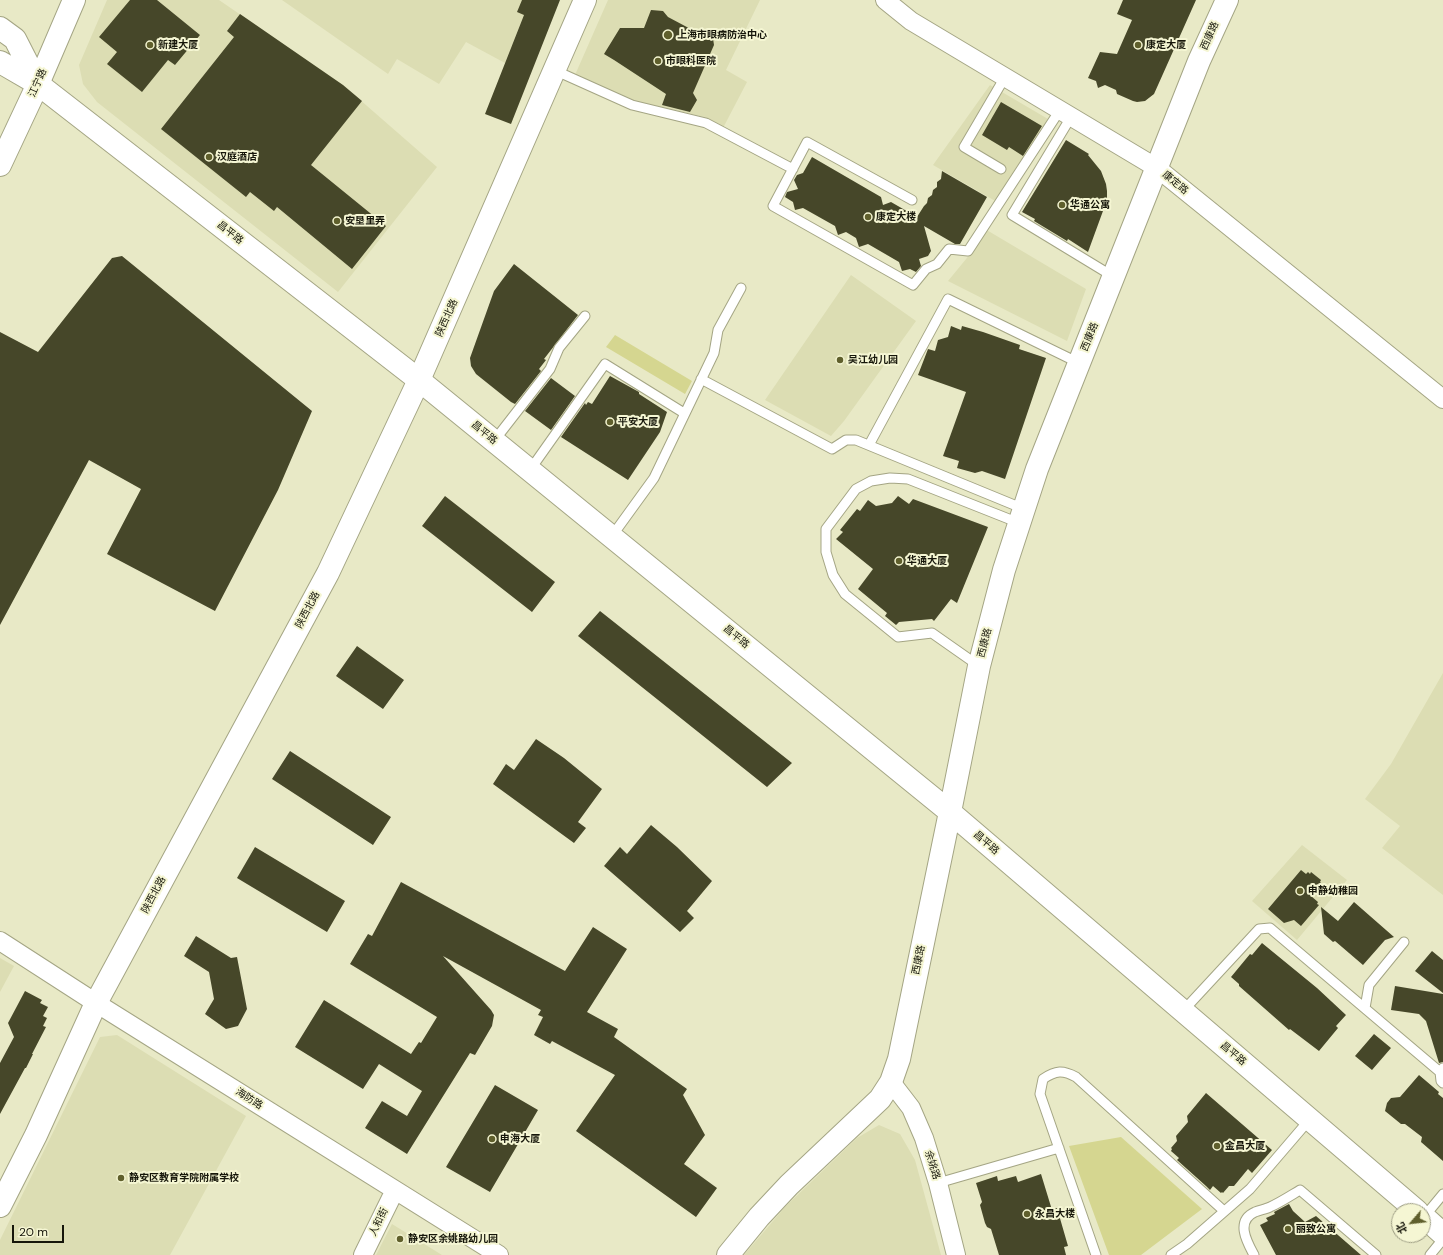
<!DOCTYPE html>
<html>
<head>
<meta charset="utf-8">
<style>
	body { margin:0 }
	#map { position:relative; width:1443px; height:1255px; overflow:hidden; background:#e8e9c6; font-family:"DM Sans","Noto Sans SC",sans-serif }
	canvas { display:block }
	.north { position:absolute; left:1391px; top:1203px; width:40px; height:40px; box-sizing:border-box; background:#f5f6d3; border:1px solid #9c9c83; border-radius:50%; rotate:242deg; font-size:11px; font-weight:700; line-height:16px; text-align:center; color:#16160a }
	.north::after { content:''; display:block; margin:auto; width:14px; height:18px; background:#5f5f2c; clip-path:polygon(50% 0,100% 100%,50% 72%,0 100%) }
	.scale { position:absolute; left:12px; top:1225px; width:52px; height:18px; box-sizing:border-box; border:2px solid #16160a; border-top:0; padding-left:5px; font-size:12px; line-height:14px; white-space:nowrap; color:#16160a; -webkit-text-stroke:3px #f5f6d3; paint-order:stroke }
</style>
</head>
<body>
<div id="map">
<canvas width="1443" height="1255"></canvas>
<div class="north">北</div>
<div class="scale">20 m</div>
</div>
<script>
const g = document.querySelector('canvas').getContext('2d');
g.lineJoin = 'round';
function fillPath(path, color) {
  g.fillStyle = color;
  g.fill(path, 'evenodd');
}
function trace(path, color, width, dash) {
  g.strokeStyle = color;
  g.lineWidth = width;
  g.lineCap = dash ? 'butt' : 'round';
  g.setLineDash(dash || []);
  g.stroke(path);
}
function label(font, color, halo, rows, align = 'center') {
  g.font = font + ' "DM Sans","Noto Sans SC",sans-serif';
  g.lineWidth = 4;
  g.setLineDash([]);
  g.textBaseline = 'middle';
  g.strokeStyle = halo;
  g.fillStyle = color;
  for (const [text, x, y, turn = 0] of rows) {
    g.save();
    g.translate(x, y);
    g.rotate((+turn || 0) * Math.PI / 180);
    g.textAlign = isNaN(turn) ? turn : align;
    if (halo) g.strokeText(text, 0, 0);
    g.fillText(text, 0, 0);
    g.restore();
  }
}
const built = new Path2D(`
	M 107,0 L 219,0 L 343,85 L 437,167 L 338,292 L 97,102 L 83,84 L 79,65 Z
	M 282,0 L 522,0 L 524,15 L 505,63 L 466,42 L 439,84 L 397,59 L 388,74 Z
	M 608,0 L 760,0 L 726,70 L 747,82 L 723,128 L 705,117 L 630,100 L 575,75 Z
	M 990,85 L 1048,119 L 997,202 L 933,165 Z
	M 985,229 L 1086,289 L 1067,341 L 948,281 L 971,253 Z
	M 851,275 L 916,321 L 844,421 L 831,436 L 765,400 Z
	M 1443,673 L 1443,895 L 1382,848 L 1400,826 L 1365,799 L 1391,764 Z
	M 1302,845 L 1347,880 L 1297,940 L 1252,901 Z
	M 0,958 L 14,966 L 0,992 Z
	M 117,1035 L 246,1116 L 170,1255 L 0,1255 L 0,1240 L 100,1037 Z
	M 879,1125 L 900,1134 L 915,1160 L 941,1255 L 744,1255 L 785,1207 L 857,1138 Z
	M 392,1224 L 442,1255 L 376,1255 Z`);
const green = new Path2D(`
	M 615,335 L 692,381 L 685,394 L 606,347 Z
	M 1121,1137 L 1202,1209 L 1141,1255 L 1109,1255 L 1069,1146 Z`);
const building = new Path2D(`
	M 130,0 L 157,0 L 200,35 L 175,65 L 168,60 L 142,92 L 107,64 L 117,52 L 99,37 Z
	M 522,0 L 560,0 L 511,124 L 485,114 L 524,15 L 517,12 Z
	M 1123,0 L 1196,0 L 1154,94 L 1145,101 L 1137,102 L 1133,101 L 1117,94 L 1116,90 L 1105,85 L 1098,88 L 1096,81 L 1088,78 L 1100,52 L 1117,54 L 1132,20 L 1117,14 Z
	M 651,10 L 663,11 L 668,17 L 700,34 L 712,32 L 714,45 L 693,93 L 697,100 L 690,112 L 662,105 L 666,94 L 614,60 L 604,54 L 620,28 L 644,28 Z
	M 240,14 L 343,85 L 362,101 L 311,165 L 386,226 L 352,269 L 277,207 L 274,211 L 250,192 L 246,197 L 161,129 L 234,37 L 227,31 Z
	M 1001,102 L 1042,126 L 1023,156 L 1009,147 L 1007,150 L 982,135 Z
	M 1066,140 L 1089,154 L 1088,155 L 1101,171 L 1106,184 L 1107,191 L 1107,200 L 1088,252 L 1068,239 L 1067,241 L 1034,221 L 1035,219 L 1022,212 Z
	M 812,157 L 881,197 L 883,205 L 891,202 L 917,217 L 924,206 L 927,203 L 928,198 L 932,195 L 933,190 L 937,187 L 937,182 L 941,179 L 942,171 L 987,197 L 960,244 L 955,244 L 924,226 L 931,251 L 928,256 L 919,259 L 921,266 L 916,272 L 910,269 L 902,271 L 899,262 L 868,244 L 859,247 L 856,238 L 846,232 L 838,235 L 835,226 L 803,208 L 795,210 L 793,202 L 785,197 L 787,192 L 798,189 L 794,180 L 797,175 L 803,173 Z
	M 122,256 L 312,411 L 278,490 L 215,611 L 107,554 L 141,489 L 89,460 L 0,625 L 0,332 L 38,352 L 112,258 Z
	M 514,264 L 578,315 L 544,359 L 546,360 L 539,369 L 541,371 L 515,404 L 511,402 L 476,374 L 471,366 L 470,358 L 494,291 Z
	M 951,326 L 961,330 L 962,326 L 983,332 L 1020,345 L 1019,349 L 1046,358 L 1005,479 L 982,471 L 975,473 L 957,468 L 959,461 L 943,456 L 966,392 L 918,375 L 928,349 L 935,351 L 938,340 L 948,337 Z
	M 610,376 L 639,392 L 639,394 L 667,412 L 660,432 L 628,480 L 561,437 L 585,403 L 586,405 L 588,402 L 592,404 Z
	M 551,378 L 575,396 L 551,430 L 525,411 Z
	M 445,496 L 555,582 L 532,612 L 422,526 Z
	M 898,496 L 909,504 L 913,499 L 988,527 L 957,603 L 951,599 L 934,621 L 932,619 L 899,622 L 896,625 L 885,616 L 887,613 L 858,589 L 873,569 L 836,539 L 843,532 L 840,530 L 857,509 L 860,511 L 868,500 L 876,506 L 892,503 Z
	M 600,611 L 792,763 L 767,787 L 578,636 Z
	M 357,646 L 404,680 L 383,709 L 336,676 Z
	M 536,739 L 564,758 L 602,789 L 578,822 L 586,828 L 574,843 L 493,784 L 506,764 L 514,770 Z
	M 290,751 L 391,817 L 373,845 L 272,779 Z
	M 651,825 L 677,847 L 712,881 L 687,911 L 694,918 L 680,932 L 604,866 L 620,847 L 627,854 Z
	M 255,847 L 345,901 L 327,932 L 237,878 Z
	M 1301,870 L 1306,874 L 1308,872 L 1310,874 L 1311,872 L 1321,880 L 1320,882 L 1322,884 L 1311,896 L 1318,902 L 1317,904 L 1319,905 L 1301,926 L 1294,920 L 1284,923 L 1268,909 Z
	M 401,882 L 565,971 L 593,927 L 627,949 L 587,1012 L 618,1029 L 614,1037 L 687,1089 L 683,1095 L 705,1135 L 684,1164 L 717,1188 L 696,1217 L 576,1131 L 615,1075 L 552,1041 L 550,1044 L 534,1035 L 543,1017 L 538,1015 L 541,1010 L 443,956 L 491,1010 L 494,1015 L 492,1026 L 475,1055 L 470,1053 L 407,1154 L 365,1128 L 382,1101 L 407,1116 L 422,1091 L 379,1064 L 363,1089 L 295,1047 L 324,1000 L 411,1054 L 419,1042 L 421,1043 L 437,1017 L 350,964 L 368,934 L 372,936 Z
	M 1354,902 L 1394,937 L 1385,940 L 1363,965 L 1335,941 L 1333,942 L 1324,934 L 1321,907 L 1338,921 Z
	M 196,936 L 231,958 L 237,957 L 247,1009 L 238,1026 L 226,1029 L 205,1014 L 214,999 L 209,972 L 184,956 Z
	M 1262,943 L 1317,988 L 1346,1015 L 1336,1026 L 1338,1028 L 1319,1051 L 1290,1029 L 1289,1030 L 1239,986 L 1239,984 L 1231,977 L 1250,954 L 1252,955 Z
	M 1432,951 L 1443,960 L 1443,993 L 1415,971 Z
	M 1395,986 L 1443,994 L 1443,1062 L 1439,1063 L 1426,1021 L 1419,1014 L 1391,1010 Z
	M 25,991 L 42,1000 L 40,1003 L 48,1007 L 43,1016 L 47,1018 L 43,1026 L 46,1027 L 32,1054 L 33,1054 L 26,1068 L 25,1068 L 0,1114 L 0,1063 L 14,1037 L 8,1023 Z
	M 1374,1034 L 1391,1048 L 1372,1070 L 1355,1056 Z
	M 1419,1075 L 1439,1092 L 1438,1094 L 1443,1098 L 1443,1161 L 1421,1142 L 1422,1137 L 1405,1124 L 1401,1124 L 1385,1111 L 1387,1103 L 1391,1098 L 1400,1097 Z
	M 495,1085 L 538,1110 L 490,1192 L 446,1167 Z
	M 1206,1093 L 1272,1150 L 1252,1173 L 1248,1169 L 1234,1186 L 1229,1186 L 1223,1193 L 1222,1192 L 1221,1193 L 1213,1186 L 1210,1190 L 1206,1186 L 1177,1160 L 1179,1158 L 1171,1151 L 1172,1149 L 1171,1148 L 1177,1141 L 1176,1136 L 1188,1122 L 1187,1116 Z
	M 1041,1174 L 1052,1210 L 1057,1208 L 1068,1246 L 1064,1247 L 1066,1255 L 999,1255 L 991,1229 L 987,1227 L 985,1223 L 980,1205 L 982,1202 L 976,1183 L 997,1176 L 998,1181 L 1016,1176 L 1018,1182 Z
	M 1289,1204 L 1293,1211 L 1305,1222 L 1316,1216 L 1361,1255 L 1276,1255 L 1260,1225 L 1268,1221 L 1266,1218 L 1275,1214 L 1274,1212 Z`);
const service = new Path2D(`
	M 554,70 L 632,105 L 706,123 L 793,169
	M 1071,117 L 1012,215 L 1114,277
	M 1001,169 L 964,147 L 1005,77
	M 912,200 L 807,142 L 773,206 L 913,285 L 926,269 L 937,264 L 949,249 L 968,251 L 1060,110
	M 701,379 L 832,449 L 846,440 L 856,440 L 1024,509
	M 494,441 L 550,369 L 559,348 L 585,316
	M 869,445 L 948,299 L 1079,363
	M 530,470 L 605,364 L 684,413
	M 612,536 L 654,478 L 714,353 L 718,330 L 741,288
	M 979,666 L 932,633 L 898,637 L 845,594 L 833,575 L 826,552 L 826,529 L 856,489 L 871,481 L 890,478 L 908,479 L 1019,523
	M 1365,1008 L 1369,985 L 1404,942
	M 1183,1011 L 1259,929 L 1270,928 L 1440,1072
	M 1443,1068 L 1440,1072 L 1441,1081 L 1443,1083
	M 938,1183 L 1059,1148
	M 1424,1217 L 1443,1194
	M 1096,1255 L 1040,1094 L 1043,1079 C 1056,1070 1063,1070 1076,1077 L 1224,1211
	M 1171,1255 L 1187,1244 L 1250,1189 L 1310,1119
	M 1254,1255 C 1247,1242 1235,1221 1255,1212 C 1260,1210 1266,1209 1270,1207 C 1281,1202 1290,1196 1300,1190 L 1376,1255
	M 1430,1255 L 1443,1239`);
const minor = new Path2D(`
	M 885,0 L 911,21 L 1157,168 L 1443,399
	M 0,941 L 96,1003 L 499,1255
	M 891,1082 L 911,1108 L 924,1138 L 938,1183 L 956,1255
	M 363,1255 L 395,1190`);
const tertiary = new Path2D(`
	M 38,84 L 419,380 L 950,812 L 1417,1211
	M 1423,1216 L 1443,1234
	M 728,1255 L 759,1217 L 789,1185 L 880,1099 L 891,1082 L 899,1059 L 950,812 L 979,666 L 1004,570 L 1037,469 L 1199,61 L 1227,0`);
const secondary = new Path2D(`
	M 0,28 L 15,39 L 38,84
	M 0,62 L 38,84
	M 0,165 L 38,84 L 74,0
	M 0,1206 L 36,1135 L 96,1003 L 328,573 L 419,380 L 585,0`);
const markers = [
	[668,35,5,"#5f5f2c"],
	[150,45,4,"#5f5f2c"],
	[1138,45,4,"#5f5f2c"],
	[658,61,4,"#5f5f2c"],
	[209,157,4,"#5f5f2c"],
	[1062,205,4,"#5f5f2c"],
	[868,217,4,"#5f5f2c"],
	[337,221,4,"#5f5f2c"],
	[840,360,4,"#5f5f2c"],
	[610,422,4,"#5f5f2c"],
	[899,561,4,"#5f5f2c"],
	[1300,891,4,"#5f5f2c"],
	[492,1139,4,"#5f5f2c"],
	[1217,1146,4,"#5f5f2c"],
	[121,1178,4,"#5f5f2c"],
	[1027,1214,4,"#5f5f2c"],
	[1288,1229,4,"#5f5f2c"],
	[400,1239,4,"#5f5f2c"]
];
const poiNames = [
	["上海市眼病防治中心",677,35],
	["新建大厦",158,45],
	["康定大厦",1146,45],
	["市眼科医院",666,61],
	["汉庭酒店",217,157],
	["华通公寓",1070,205],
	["康定大楼",876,217],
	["安垦里弄",345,221],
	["吴江幼儿园",848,360],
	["平安大厦",618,422],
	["华通大厦",907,561],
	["申静幼稚园",1308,891],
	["申海大厦",500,1139],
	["金昌大厦",1225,1146],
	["静安区教育学院附属学校",129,1178],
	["永昌大楼",1035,1214],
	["丽致公寓",1296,1229],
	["静安区余姚路幼儿园",408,1239]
];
const streetNames = [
	["西康路",1210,36,-66],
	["江宁路",38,83,-66],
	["康定路",1175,183,39],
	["昌平路",230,233,38],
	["陕西北路",447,318,-66],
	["西康路",1090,337,-68],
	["昌平路",484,433,39],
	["陕西北路",308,610,-62],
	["昌平路",736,637,39],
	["西康路",985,643,-75],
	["昌平路",986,843,41],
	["陕西北路",154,895,-62],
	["西康路",919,960,-78],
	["昌平路",1233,1054,40],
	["海防路",249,1099,32],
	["余姚路",932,1165,73],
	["人和街",379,1222,-64]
];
fillPath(built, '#dcddb3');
fillPath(green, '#d5d690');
fillPath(building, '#464729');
trace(service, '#a4a584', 11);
trace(minor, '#a4a584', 20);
trace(tertiary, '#a4a584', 24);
trace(secondary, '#a4a584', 24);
trace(service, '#fff', 9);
trace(minor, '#fff', 18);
trace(tertiary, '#fff', 22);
trace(secondary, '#fff', 22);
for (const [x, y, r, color] of markers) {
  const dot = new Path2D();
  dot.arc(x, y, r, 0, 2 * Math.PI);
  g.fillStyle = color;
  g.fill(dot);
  trace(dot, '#f5f6d3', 1.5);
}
label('bold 10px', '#16160a', '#f5f6d3', poiNames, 'left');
label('10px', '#16160a', '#f5f6d3', streetNames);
</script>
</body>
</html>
